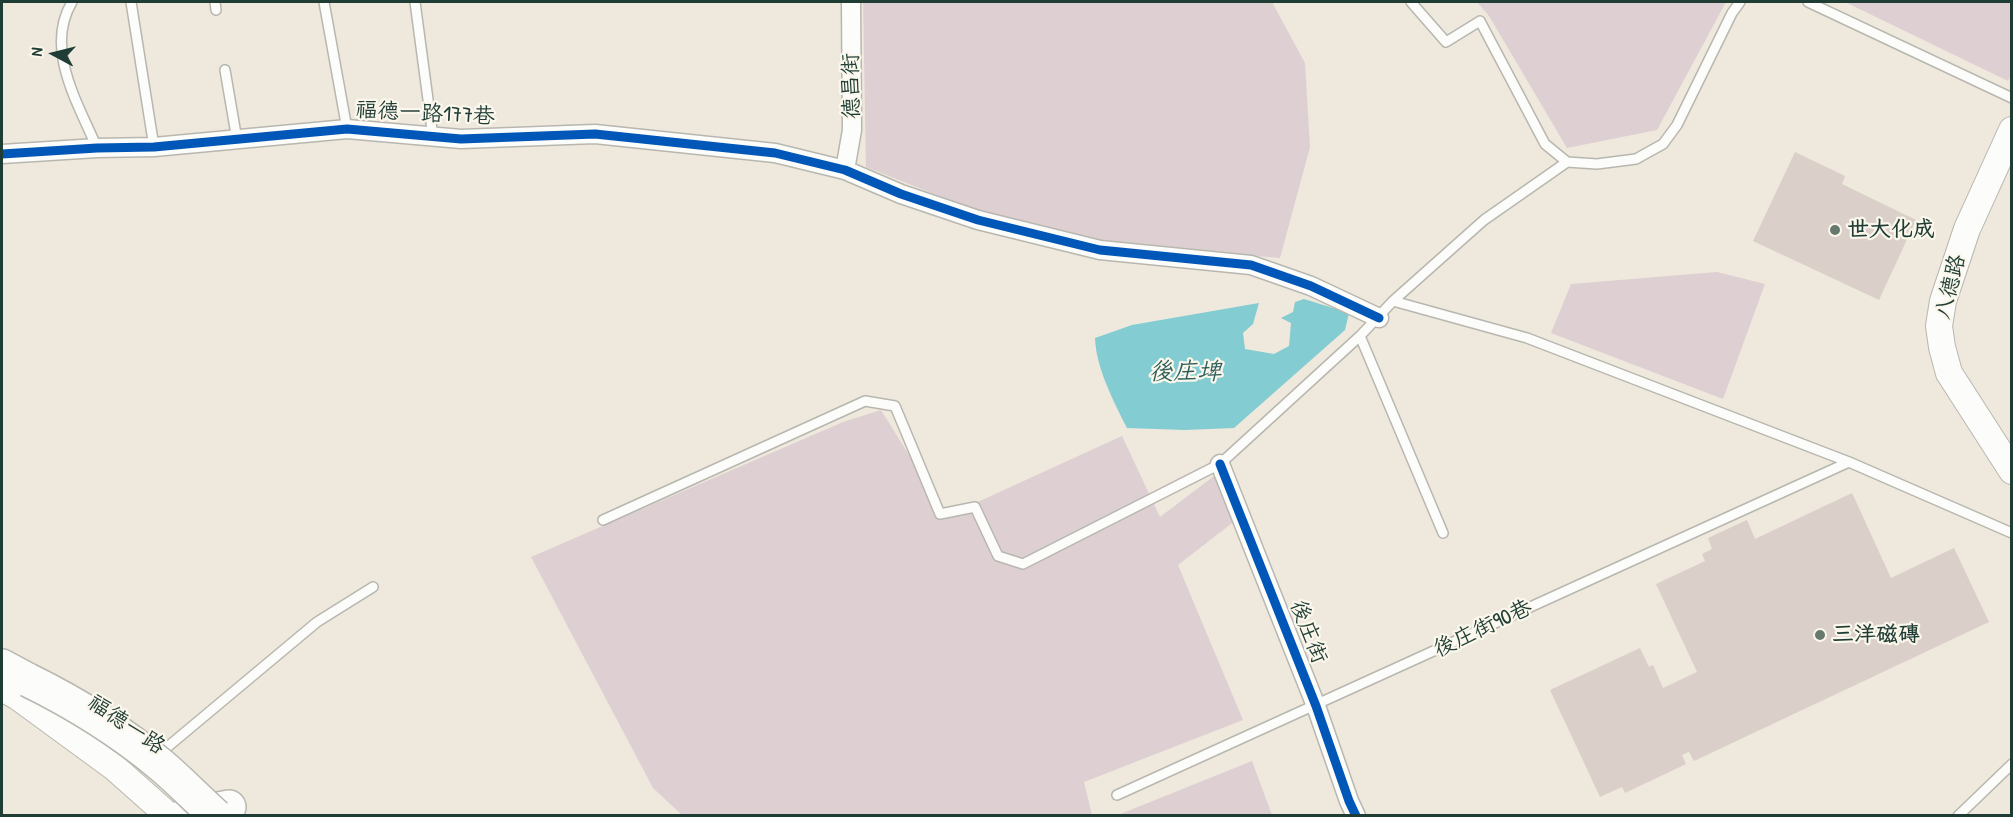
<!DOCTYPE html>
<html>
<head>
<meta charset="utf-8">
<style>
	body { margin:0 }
	#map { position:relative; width:2013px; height:817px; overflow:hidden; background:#eee8dd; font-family:"Patrick Hand",sans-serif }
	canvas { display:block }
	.frame { position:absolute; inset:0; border:3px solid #1f3d34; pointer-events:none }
	.north { position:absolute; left:24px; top:24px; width:60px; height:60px; -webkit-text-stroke:4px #fbf7ec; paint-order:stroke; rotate:277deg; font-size:16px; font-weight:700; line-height:24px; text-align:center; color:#1f3d34 }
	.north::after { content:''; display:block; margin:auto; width:21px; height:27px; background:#1f3d34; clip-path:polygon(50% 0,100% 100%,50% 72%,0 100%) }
</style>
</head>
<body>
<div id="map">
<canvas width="2013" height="817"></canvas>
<div class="frame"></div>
<div class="north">N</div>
</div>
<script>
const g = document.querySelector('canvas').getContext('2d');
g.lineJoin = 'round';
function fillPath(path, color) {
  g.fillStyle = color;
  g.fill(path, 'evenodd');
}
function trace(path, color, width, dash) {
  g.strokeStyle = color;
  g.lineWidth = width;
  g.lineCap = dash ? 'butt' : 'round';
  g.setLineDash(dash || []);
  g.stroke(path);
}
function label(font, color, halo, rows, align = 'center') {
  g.font = font + ' "Patrick Hand","LXGW WenKai TC",sans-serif';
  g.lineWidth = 4.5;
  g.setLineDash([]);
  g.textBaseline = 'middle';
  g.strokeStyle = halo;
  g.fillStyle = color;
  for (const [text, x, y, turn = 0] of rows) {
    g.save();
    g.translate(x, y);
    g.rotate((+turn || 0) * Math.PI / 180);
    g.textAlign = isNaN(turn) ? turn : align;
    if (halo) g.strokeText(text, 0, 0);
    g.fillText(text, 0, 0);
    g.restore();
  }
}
const industrial = new Path2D(`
	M 863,2 L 1272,2 L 1305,63 L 1310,147 L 1280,258 L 1098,243 L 979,212 L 866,167 Z
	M 1477,2 L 1726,2 L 1657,130 L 1567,148 L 1489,16 Z
	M 1845,2 L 2011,2 L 2011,75 L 2008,81 Z
	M 1717,272 L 1765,284 L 1723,399 L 1551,333 L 1571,284 Z
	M 881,410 L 947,516 L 1122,436 L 1160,517 L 1218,473 L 1236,520 L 1178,565 L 1243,720 L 1084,782 L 1092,815 L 682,815 L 653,788 L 531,557 L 843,422 Z
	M 1252,761 L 1272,815 L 1118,815 Z`);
const water = new Path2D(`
	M 1304,299 L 1349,313 L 1345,330 L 1234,428 L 1185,430 L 1127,428 C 1114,402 1096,368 1095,338 L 1132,325 L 1259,303 L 1253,324 L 1243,333 L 1245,349 L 1274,354 L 1289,346 L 1291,323 L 1281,318 L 1293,312 L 1295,302 Z`);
const building = new Path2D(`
	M 1795,152 L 1845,176 L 1842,184 L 1916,220 L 1879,300 L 1753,241 Z
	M 1852,493 L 1891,578 L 1954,548 L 1989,622 L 1694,761 L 1689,752 L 1682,755 L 1686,764 L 1625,793 L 1622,787 L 1600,797 L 1550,690 L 1640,648 L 1649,667 L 1653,665 L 1663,688 L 1697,672 L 1656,584 L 1705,561 L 1702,554 L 1712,549 L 1708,538 L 1747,520 L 1755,539 Z`);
const service = new Path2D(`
	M 72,2 C 44,49 78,103 97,148
	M 131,2 L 154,147
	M 215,2 L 216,10
	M 324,2 L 347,129
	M 415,2 L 433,137
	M 1411,2 L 1446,42 L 1480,21 L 1545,144 L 1567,162 L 1597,164 L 1636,159 L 1663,144 L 1677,125 L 1732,13 L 1740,2
	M 1808,2 L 2012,98
	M 225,70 L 237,140
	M 1393,301 L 1527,338 L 1849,462 L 2012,533
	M 1360,336 L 1443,533
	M 603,520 L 865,401 L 895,406 L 940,514 L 975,507 L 998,556 L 1023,564 L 1220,464 L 1360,336 L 1393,301 L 1484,220 L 1567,162
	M 165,749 L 317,622 L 373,587
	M 1117,795 L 1849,462
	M 1958,816 L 2012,764`);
const minor = new Path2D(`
	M 2,154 L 97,148 L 154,147 L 347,129 L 461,139 L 595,134 L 775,153 L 845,170 L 901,194 L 978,220 L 1100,250 L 1251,265 L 1311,286 L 1379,318
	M 845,170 L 852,130 L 851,2
	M 1220,464 L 1316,706 L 1349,801 L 1356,816`);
const secondary = new Path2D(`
	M 2012,130 L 1967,229 L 1943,301 L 1939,326 L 1942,347 L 1949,373 L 2012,471
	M 2,688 L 18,697 L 115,768 L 169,816`);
const motorway = new Path2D(`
	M 2,666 L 28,680
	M 184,816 L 229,807`);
const motorwayBridge = new Path2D(`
	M 28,680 C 75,703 120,731 161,765 C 180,781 197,799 216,816`);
const cycleway = new Path2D(`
	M 2,154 L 97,148 L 154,147 L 347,129 L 461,139 L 595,134 L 775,153 L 845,170 L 901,194 L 978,220 L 1100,250 L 1251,265 L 1311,286 L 1379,318
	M 1220,464 L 1316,706 L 1349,801 L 1356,816`);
const markers = [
	[1835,230,6,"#67796f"],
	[1820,635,6,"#67796f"]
];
const streetNames = [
	["德昌街",852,86,-91],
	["福德一路177巷",425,114,3],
	["八德路",1951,287,-76],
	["後庄街90巷",1483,629,-25],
	["後庄街",1308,632,69],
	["福德一路",126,725,34]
];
const poiNames = [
	["世大化成",1847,230],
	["三洋磁磚",1832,635]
];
const waterNames = [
	["後庄埤",1185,373]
];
fillPath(industrial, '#ded0d2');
fillPath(water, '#82ccd2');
fillPath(building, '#dbcfc9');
trace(service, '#b8b7af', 12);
trace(minor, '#b8b7af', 21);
trace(secondary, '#b8b7af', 28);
trace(motorway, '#b8b7af', 36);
trace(service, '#fcfcfa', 9);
trace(minor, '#fcfcfa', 18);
trace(secondary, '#fcfcfa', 26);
trace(motorway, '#fcfcfa', 33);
trace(motorwayBridge, '#b8b7af', 36, []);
trace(motorwayBridge, '#fcfcfa', 33);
trace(cycleway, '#0057b8', 9);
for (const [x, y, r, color] of markers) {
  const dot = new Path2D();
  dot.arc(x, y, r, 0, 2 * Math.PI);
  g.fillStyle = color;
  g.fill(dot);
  trace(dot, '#fbf7ec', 2);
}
label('22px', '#1f3d34', '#fbf7ec', streetNames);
label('bold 22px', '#1f3d34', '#fbf7ec', poiNames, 'left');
label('italic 24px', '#2c5e5a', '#fbf7ec', waterNames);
</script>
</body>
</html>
